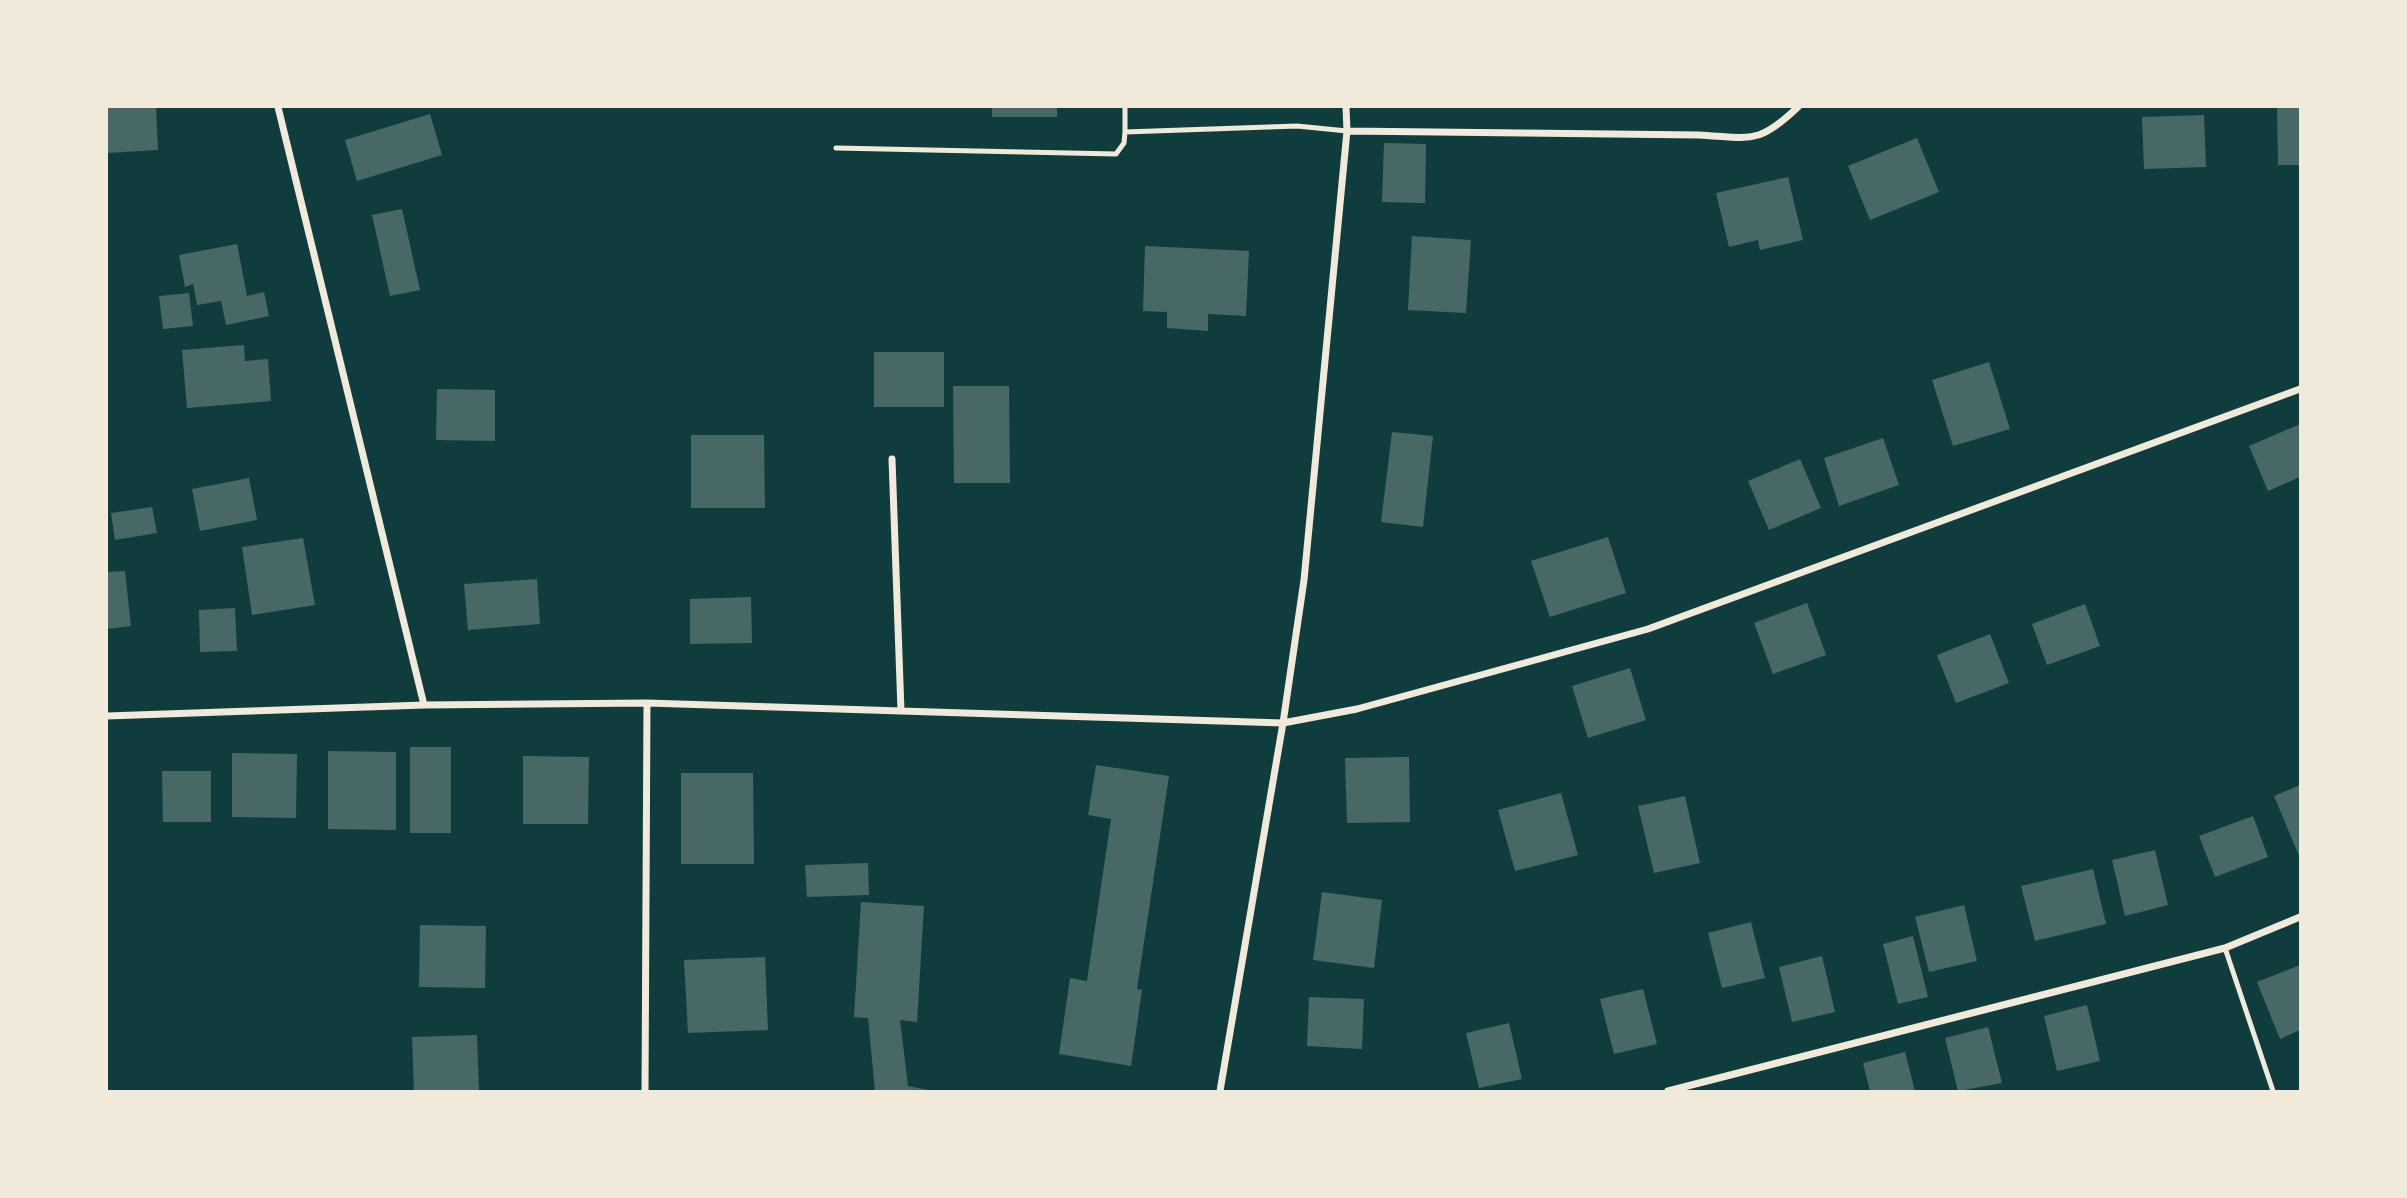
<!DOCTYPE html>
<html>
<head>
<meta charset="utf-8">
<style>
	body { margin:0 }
	#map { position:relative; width:2407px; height:1198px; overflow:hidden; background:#0f3d3e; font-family:Inter,sans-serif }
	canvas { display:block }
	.frame { position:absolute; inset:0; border:108px solid #f1e9da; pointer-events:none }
</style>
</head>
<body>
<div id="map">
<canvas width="2407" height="1198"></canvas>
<div class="frame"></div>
</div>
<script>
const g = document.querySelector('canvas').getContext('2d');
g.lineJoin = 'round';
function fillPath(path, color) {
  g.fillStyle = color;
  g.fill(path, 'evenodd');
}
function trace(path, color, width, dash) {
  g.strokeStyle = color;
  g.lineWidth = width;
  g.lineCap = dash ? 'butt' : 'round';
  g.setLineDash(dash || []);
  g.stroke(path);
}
const building = new Path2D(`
	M 107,107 L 156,107 L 158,150 L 107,153 Z
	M 992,107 L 1057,107 L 1057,117 L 992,117 Z
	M 2277,107 L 2300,107 L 2300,165 L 2278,165 Z
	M 430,114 L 442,155 L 357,181 L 345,140 Z
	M 2204,115 L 2206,167 L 2144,169 L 2142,117 Z
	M 1917,138 L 1939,192 L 1870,220 L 1848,166 Z
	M 1384,143 L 1426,144 L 1425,203 L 1382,202 Z
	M 1788,177 L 1803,240 L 1760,250 L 1758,240 L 1729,247 L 1716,193 Z
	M 402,209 L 420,290 L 390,296 L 372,215 Z
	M 1412,236 L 1471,240 L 1466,313 L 1408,310 Z
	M 237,244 L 247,296 L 264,292 L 269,316 L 226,325 L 221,301 L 197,305 L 193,284 L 185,287 L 179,255 Z
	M 1145,246 L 1249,251 L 1246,316 L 1208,314 L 1208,331 L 1167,328 L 1167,312 L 1143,311 Z
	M 189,293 L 193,326 L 163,329 L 159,296 Z
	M 244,345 L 245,361 L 268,359 L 271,401 L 187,408 L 182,350 Z
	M 874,352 L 944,352 L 944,407 L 874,407 Z
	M 1989,362 L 2010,429 L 1953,446 L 1932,380 Z
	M 953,386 L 1009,386 L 1010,483 L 954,483 Z
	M 437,389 L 495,390 L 495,441 L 436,440 Z
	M 2300,424 L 2300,477 L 2268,491 L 2249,446 Z
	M 1392,432 L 1433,436 L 1423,527 L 1381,522 Z
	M 691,435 L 764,435 L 765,508 L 691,508 Z
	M 1883,438 L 1899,485 L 1839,506 L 1824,458 Z
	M 1800,459 L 1821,508 L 1769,530 L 1748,481 Z
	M 249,478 L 257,520 L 200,531 L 192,489 Z
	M 152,507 L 157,533 L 115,540 L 111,513 Z
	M 1608,537 L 1626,593 L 1550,617 L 1531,561 Z
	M 303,538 L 315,605 L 252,615 L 242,547 Z
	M 125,571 L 131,626 L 107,629 L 107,572 Z
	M 537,579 L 540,624 L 468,630 L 464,584 Z
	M 751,597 L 752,643 L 690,644 L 690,599 Z
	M 1807,603 L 1826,655 L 1773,674 L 1754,623 Z
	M 2085,604 L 2100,646 L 2047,665 L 2032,624 Z
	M 235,608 L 237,651 L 200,652 L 199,610 Z
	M 1990,634 L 2009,683 L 1956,703 L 1937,655 Z
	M 1630,668 L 1646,720 L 1588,738 L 1572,686 Z
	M 410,747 L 451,747 L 451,833 L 410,833 Z
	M 328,751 L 396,752 L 396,830 L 328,829 Z
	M 232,753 L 297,754 L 296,818 L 232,817 Z
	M 523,756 L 589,757 L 588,824 L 523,824 Z
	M 1409,757 L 1410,822 L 1347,823 L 1345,758 Z
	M 1096,765 L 1169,776 L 1137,989 L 1142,990 L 1131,1066 L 1059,1054 L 1070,978 L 1087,981 L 1111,819 L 1088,815 Z
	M 162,771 L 211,771 L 211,822 L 163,822 Z
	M 681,773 L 753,773 L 754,864 L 681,864 Z
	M 2300,785 L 2300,858 L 2274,796 Z
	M 1561,793 L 1578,855 L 1515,871 L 1498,810 Z
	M 1685,796 L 1700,863 L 1654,873 L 1638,806 Z
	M 2253,816 L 2268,857 L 2215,877 L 2199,836 Z
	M 2155,850 L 2168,905 L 2125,916 L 2112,860 Z
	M 868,863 L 869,895 L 807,897 L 805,865 Z
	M 2093,869 L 2106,924 L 2035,941 L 2021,886 Z
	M 1322,892 L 1382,900 L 1374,968 L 1313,960 Z
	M 861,902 L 924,906 L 917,1022 L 900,1020 L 908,1086 L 933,1091 L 875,1091 L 868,1018 L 854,1017 Z
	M 1964,905 L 1977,961 L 1929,972 L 1915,917 Z
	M 1751,922 L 1765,978 L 1722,988 L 1708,933 Z
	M 420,925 L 486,926 L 485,988 L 419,987 Z
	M 1913,936 L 1928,997 L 1898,1004 L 1883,944 Z
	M 1822,956 L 1835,1012 L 1792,1022 L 1779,967 Z
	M 765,957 L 768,1030 L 688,1033 L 684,960 Z
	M 2300,965 L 2300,1030 L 2280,1039 L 2257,982 Z
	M 1643,989 L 1657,1044 L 1614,1054 L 1600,999 Z
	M 1309,997 L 1364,999 L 1362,1049 L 1307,1046 Z
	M 2087,1005 L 2100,1061 L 2057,1071 L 2044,1016 Z
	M 1509,1023 L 1522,1079 L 1479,1088 L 1466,1033 Z
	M 1988,1027 L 2002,1083 L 1958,1091 L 1945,1038 Z
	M 477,1035 L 479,1091 L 414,1091 L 412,1037 Z
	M 1905,1052 L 1915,1091 L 1870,1091 L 1863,1063 Z`);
const service = new Path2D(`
	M 1125,107 L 1125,132
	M 836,148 L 1116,154 L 1124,143 L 1125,132 L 1297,126 L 1347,131
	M 2225,948 L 2273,1091`);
const minor = new Path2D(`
	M 278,107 L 424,705
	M 1347,131 L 1699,135 C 1751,138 1758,145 1798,107
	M 892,459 L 901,711
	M 107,716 L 424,705 L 647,703 L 1283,723 L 1357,709 L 1648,629 L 2300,389
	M 645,1091 L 647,703
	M 1220,1091 L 1283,723 L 1304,580 L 1347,131 L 1346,107
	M 1668,1091 L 2225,948 L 2300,917`);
fillPath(building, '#486865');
trace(service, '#f1e9da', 5);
trace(minor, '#f1e9da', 7);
</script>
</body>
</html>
